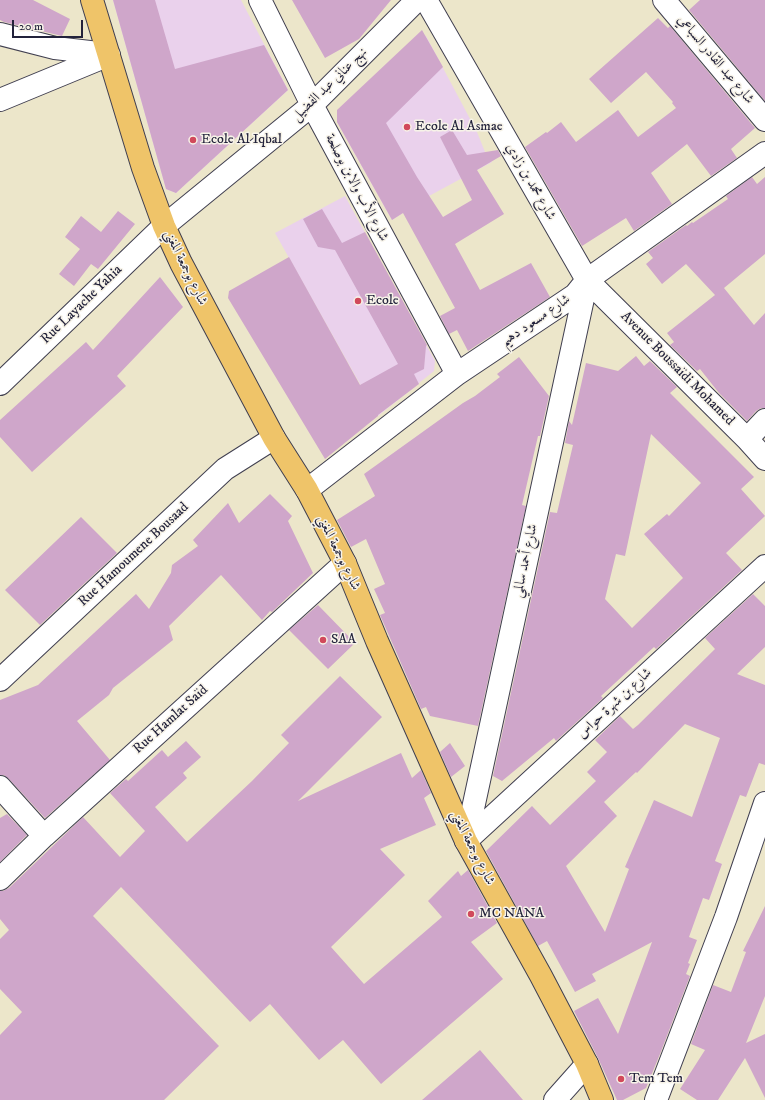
<!DOCTYPE html>
<html>
<head>
<meta charset="utf-8">
<style>
	body { margin:0 }
	#map { position:relative; width:765px; height:1100px; overflow:hidden; background:#ece6ca; font-family:"IM FELL DW Pica",serif }
	canvas { display:block }
	.scale { position:absolute; left:12px; top:20px; width:71px; height:18px; box-sizing:border-box; border:2px solid #22223b; border-top:0; padding-left:5px; font-size:12px; line-height:14px; white-space:nowrap; color:#22223b; -webkit-text-stroke:3px #f7f3e8; paint-order:stroke }
</style>
</head>
<body>
<div id="map">
<canvas width="765" height="1100"></canvas>
<div class="scale">20 m</div>
</div>
<script>
const g = document.querySelector('canvas').getContext('2d');
g.lineJoin = 'round';
function fillPath(path, color) {
  g.fillStyle = color;
  g.fill(path, 'evenodd');
}
function trace(path, color, width, dash) {
  g.strokeStyle = color;
  g.lineWidth = width;
  g.lineCap = dash ? 'butt' : 'round';
  g.setLineDash(dash || []);
  g.stroke(path);
}
function label(font, color, halo, rows, align = 'center') {
  g.font = font + ' "IM FELL DW Pica",Amiri,serif';
  g.lineWidth = 3;
  g.setLineDash([]);
  g.textBaseline = 'middle';
  g.strokeStyle = halo;
  g.fillStyle = color;
  for (const [text, x, y, turn = 0] of rows) {
    g.save();
    g.translate(x, y);
    g.rotate((+turn || 0) * Math.PI / 180);
    g.textAlign = isNaN(turn) ? turn : align;
    if (halo) g.strokeText(text, 0, 0);
    g.fillText(text, 0, 0);
    g.restore();
  }
}
const built = new Path2D(`
	M 113,0 L 241,0 L 288,90 L 176,193 L 166,189 Z
	M 418,34 L 426,36 L 477,132 L 485,152 L 492,162 L 429,196 L 392,220 L 337,122 Z
	M 345,196 L 435,361 L 434,371 L 378,416 L 275,233 Z`);
const building = new Path2D(`
	M 0,0 L 33,0 L 70,19 L 62,36 L 4,22 L 0,20 Z
	M 113,0 L 155,0 L 175,69 L 264,45 L 288,90 L 176,193 L 166,189 Z
	M 292,0 L 391,0 L 359,39 L 325,58 Z
	M 700,0 L 765,0 L 765,101 L 689,10 Z
	M 658,18 L 668,28 L 670,26 L 755,128 L 731,149 L 737,158 L 711,176 L 687,144 L 651,173 L 672,204 L 634,231 L 626,218 L 582,246 L 525,147 L 546,132 L 547,133 L 561,122 L 576,142 L 618,110 L 638,137 L 676,108 L 672,103 L 673,102 L 646,72 L 611,103 L 589,79 Z
	M 422,30 L 443,67 L 386,123 L 417,177 L 443,217 L 472,200 L 440,137 L 452,130 L 467,155 L 498,150 L 501,156 L 477,170 L 504,214 L 455,244 L 480,290 L 531,263 L 550,297 L 468,351 L 457,330 L 449,334 L 440,316 L 455,308 L 403,213 L 392,220 L 337,122 L 337,110 Z
	M 752,177 L 757,184 L 765,177 L 765,254 L 724,288 L 754,325 L 765,313 L 765,408 L 761,408 L 756,411 L 747,421 L 719,393 L 700,369 L 697,371 L 670,345 L 674,342 L 667,333 L 715,295 L 686,264 L 662,284 L 646,264 L 653,258 L 648,252 L 686,225 L 687,226 L 692,222 L 693,223 L 728,199 L 726,196 Z
	M 322,209 L 342,243 L 365,232 L 427,345 L 426,346 L 424,369 L 414,374 L 419,384 L 378,415 L 378,416 L 325,459 L 228,298 L 229,291 L 289,257 L 360,385 L 398,364 L 335,250 L 318,247 L 303,219 Z
	M 118,211 L 135,224 L 98,269 L 91,264 L 74,286 L 59,274 L 80,249 L 65,237 L 81,216 L 101,232 Z
	M 160,277 L 183,307 L 117,376 L 126,386 L 32,472 L 0,437 L 0,420 L 86,342 L 93,350 Z
	M 636,356 L 644,366 L 650,361 L 677,387 L 670,393 L 754,477 L 741,489 L 765,516 L 726,553 L 742,570 L 656,649 L 654,647 L 601,696 L 603,698 L 556,741 L 554,738 L 502,781 L 493,776 L 550,512 L 557,513 L 573,445 L 565,443 L 569,421 L 572,425 L 586,363 L 618,371 ZM 651,434 L 701,483 L 669,516 L 667,514 L 644,534 L 683,578 L 632,628 L 605,599 L 616,554 L 625,556 Z
	M 519,357 L 549,396 L 540,436 L 538,436 L 522,505 L 526,506 L 478,726 L 430,716 L 426,707 L 421,709 L 380,615 L 385,613 L 374,589 L 385,584 L 366,539 L 351,547 L 337,520 L 375,496 L 364,474 L 463,403 L 475,396 L 500,377 L 497,374 Z
	M 270,494 L 292,516 L 288,521 L 313,573 L 272,612 L 270,611 L 262,620 L 221,575 L 169,626 L 173,640 L 113,688 L 109,695 L 77,721 L 110,760 L 45,818 L 9,779 L 4,775 L 0,775 L 0,700 L 38,685 L 136,594 L 149,609 L 171,573 L 172,565 L 198,546 L 193,540 L 228,503 L 239,523 Z
	M 81,517 L 117,553 L 40,625 L 5,590 Z
	M 753,594 L 765,606 L 765,647 L 737,674 L 765,685 L 765,765 L 759,763 L 746,797 L 740,795 L 715,861 L 722,864 L 709,900 L 703,898 L 689,937 L 697,940 L 688,963 L 690,964 L 686,974 L 690,976 L 660,1054 L 646,1088 L 623,1100 L 617,1100 L 598,1058 L 574,1011 L 598,998 L 618,1034 L 652,942 L 592,974 L 596,981 L 575,992 L 547,941 L 538,946 L 486,851 L 532,806 L 550,825 L 596,781 L 587,772 L 607,752 L 595,740 L 620,716 L 633,729 L 638,725 L 715,649 L 705,638 ZM 685,724 L 720,738 L 692,817 L 654,800 L 625,867 L 629,869 L 605,932 L 566,866 L 617,816 L 604,802 L 636,772 L 637,773 Z
	M 318,605 L 355,643 L 328,669 L 289,630 Z
	M 340,676 L 382,717 L 298,801 L 401,753 L 412,778 L 421,770 L 431,793 L 424,798 L 436,825 L 380,849 L 405,875 L 331,947 L 364,984 L 442,917 L 428,901 L 458,871 L 461,876 L 468,870 L 497,923 L 471,942 L 503,979 L 381,1084 L 343,1040 L 319,1060 L 270,1004 L 250,1022 L 121,887 L 93,916 L 219,1046 L 164,1100 L 0,1100 L 0,1035 L 22,1012 L 0,989 L 0,939 L 9,930 L 0,919 L 0,891 L 3,891 L 9,888 L 83,817 L 120,857 L 145,831 L 110,793 L 126,779 L 128,781 L 162,750 L 168,757 L 186,741 L 201,757 L 183,773 L 187,778 L 155,807 L 187,842 L 188,841 L 252,781 L 289,743 L 281,735 Z
	M 450,743 L 465,766 L 451,777 L 440,752 Z
	M 7,814 L 27,835 L 0,862 L 0,818 Z
	M 765,906 L 765,996 L 746,1043 L 765,1034 L 765,1098 L 745,1058 L 718,1100 L 697,1100 L 680,1089 L 705,1050 L 691,1044 L 713,985 L 731,992 L 746,952 L 743,951 Z
	M 480,1050 L 523,1100 L 422,1100 Z`);
const minor = new Path2D(`
	M 260,0 L 312,105 L 457,374
	M 426,0 L 587,280 L 747,439 L 765,459
	M 664,0 L 765,120
	M 0,34 L 55,48 L 107,54
	M 0,100 L 109,55
	M 0,384 L 164,226 L 312,105 L 417,0
	M 747,439 L 765,420
	M 307,490 L 457,374 L 575,295 L 587,280 L 765,153
	M 0,680 L 225,469 L 274,438
	M 0,787 L 44,836
	M 466,841 L 587,280
	M 466,841 L 765,566
	M 0,879 L 44,836 L 345,563
	M 555,1100 L 587,1064
	M 656,1100 L 726,917 L 765,803`);
const major = new Path2D(`
	M 92,0 L 143,168 L 164,226 L 181,263 L 274,438 L 307,490 L 345,563 L 377,641 L 466,841 L 541,976 L 587,1064 L 602,1100`);
const markers = [
	[407,127,4,"#d1495b"],
	[193,140,4,"#d1495b"],
	[358,301,4,"#d1495b"],
	[323,640,4,"#d1495b"],
	[471,914,4,"#d1495b"],
	[621,1079,4,"#d1495b"]
];
const streetNames = [
	["شارع عبد القادر السباعي",715,60,50],
	["نهج عناني عبد الفضيل",330,85,-44],
	["شارع محمد بن زادي",530,182,60],
	["شارع الأب والابن بوصلحة",356,188,62],
	["شارع بوجمعة المغني",185,268,64],
	["Rue Layache Yahia",82,305,-44],
	["شارع مسعود دهيم",536,321,-34],
	["Avenue Boussaïdi Mohamed",677,369,45],
	["شارع بوجمعة المغني",338,553,64],
	["Rue Hamoumene Bousaad",134,555,-43],
	["شارع أحمد سالمي",526,561,-78],
	["شارع بن شهرة حواس",615,704,-43],
	["Rue Hamlat Saïd",171,720,-42],
	["شارع بوجمعة المغني",472,848,63]
];
const poiNames = [
	["Ecole Al Asmae",415,127],
	["Ecole Al Iqbal",201,140],
	["Ecole",366,301],
	["SAA",331,640],
	["MC NANA",479,914],
	["Tem Tem",629,1079]
];
fillPath(built, '#ead1ec');
fillPath(building, '#cfa6ca');
trace(minor, '#403f50', 24);
trace(major, '#403f50', 24);
trace(minor, '#fff', 22);
trace(major, '#efc469', 22);
for (const [x, y, r, color] of markers) {
  const dot = new Path2D();
  dot.arc(x, y, r, 0, 2 * Math.PI);
  g.fillStyle = color;
  g.fill(dot);
  trace(dot, '#f7f3e8', 1.5);
}
label('14px', '#22223b', '#f7f3e8', streetNames);
label('14px', '#22223b', '#f7f3e8', poiNames, 'left');
</script>
</body>
</html>
